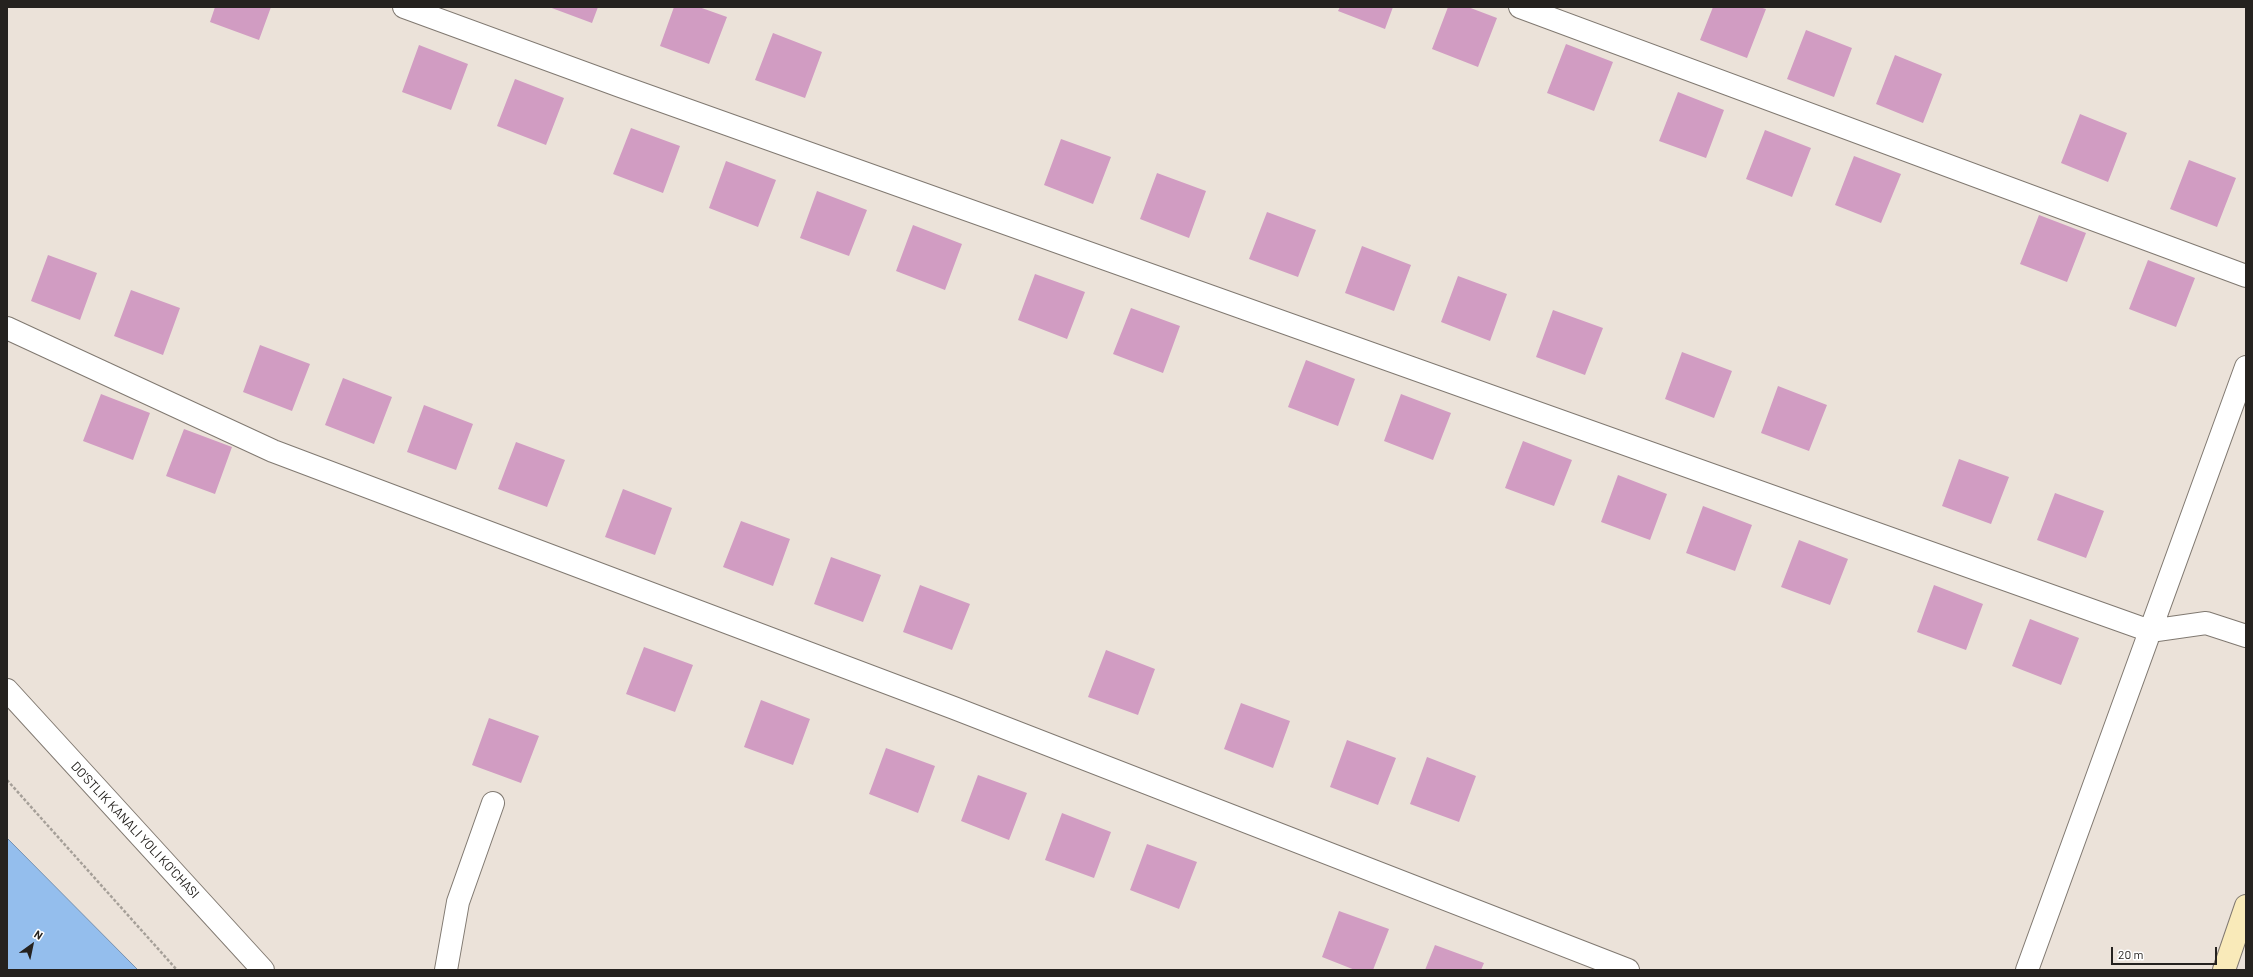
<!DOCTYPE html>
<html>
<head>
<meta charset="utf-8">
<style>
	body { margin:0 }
	#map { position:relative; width:2253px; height:977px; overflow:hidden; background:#ebe2d9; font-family:Barlow,sans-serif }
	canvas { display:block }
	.frame { position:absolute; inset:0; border:8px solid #25221f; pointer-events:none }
	.north { position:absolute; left:12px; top:925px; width:40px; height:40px; -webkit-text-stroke:3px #fff; paint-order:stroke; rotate:33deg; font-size:11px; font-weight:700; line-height:16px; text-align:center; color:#25221f }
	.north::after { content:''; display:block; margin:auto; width:14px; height:18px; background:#25221f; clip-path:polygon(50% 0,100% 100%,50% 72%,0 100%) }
	.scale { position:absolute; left:2111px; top:947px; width:106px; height:18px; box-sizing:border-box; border:2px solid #25221f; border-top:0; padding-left:5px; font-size:12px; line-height:14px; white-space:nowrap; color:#25221f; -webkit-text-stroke:3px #fff; paint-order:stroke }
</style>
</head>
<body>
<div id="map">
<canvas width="2253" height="977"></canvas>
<div class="frame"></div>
<div class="north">N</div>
<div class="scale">20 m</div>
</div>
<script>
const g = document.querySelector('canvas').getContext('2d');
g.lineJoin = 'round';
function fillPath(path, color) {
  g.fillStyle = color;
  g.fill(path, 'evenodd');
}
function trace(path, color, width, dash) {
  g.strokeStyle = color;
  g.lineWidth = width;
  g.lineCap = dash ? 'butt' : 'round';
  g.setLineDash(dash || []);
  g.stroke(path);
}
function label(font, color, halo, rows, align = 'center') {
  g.font = font + ' Barlow,sans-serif';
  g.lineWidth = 3;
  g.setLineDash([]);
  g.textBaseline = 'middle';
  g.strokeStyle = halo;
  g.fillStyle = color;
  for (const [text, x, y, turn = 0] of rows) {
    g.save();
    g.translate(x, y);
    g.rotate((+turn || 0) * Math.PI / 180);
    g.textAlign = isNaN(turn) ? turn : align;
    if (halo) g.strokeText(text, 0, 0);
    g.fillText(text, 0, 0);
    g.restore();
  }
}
const water = new Path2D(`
	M 7,838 L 138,970 L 7,970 Z`);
const building = new Path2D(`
	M 215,7 L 271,7 L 259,40 L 210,22 Z
	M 549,7 L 598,7 L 592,23 Z
	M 674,7 L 699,7 L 727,17 L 709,64 L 660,46 Z
	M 1340,7 L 1393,7 L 1385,29 L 1338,11 Z
	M 1448,7 L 1468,7 L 1497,18 L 1478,67 L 1432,49 Z
	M 1713,7 L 1759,7 L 1766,9 L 1747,58 L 1700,40 Z
	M 1806,30 L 1852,48 L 1834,97 L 1787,79 Z
	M 773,33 L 822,52 L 805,98 L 755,80 Z
	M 1566,44 L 1613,62 L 1594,111 L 1547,93 Z
	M 419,45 L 468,64 L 451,110 L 402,92 Z
	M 1895,55 L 1942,74 L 1923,123 L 1876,104 Z
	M 515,79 L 564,98 L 546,145 L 497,126 Z
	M 1678,92 L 1724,110 L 1706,158 L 1659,141 Z
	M 2080,114 L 2127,133 L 2108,182 L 2061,163 Z
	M 631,128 L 680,146 L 663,193 L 613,174 Z
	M 1765,130 L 1811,148 L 1792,197 L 1746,179 Z
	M 1061,139 L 1111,157 L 1093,204 L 1044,185 Z
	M 1854,156 L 1901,174 L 1881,223 L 1835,205 Z
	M 2189,160 L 2236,178 L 2217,227 L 2170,209 Z
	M 726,161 L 776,180 L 758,227 L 709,208 Z
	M 1157,173 L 1206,191 L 1189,238 L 1140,219 Z
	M 817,191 L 867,210 L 849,256 L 800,238 Z
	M 1267,212 L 1316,230 L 1298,277 L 1249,259 Z
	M 2039,215 L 2086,233 L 2067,282 L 2020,264 Z
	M 913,225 L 962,244 L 945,290 L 896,271 Z
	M 1362,246 L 1411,265 L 1394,311 L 1345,293 Z
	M 48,255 L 97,273 L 80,320 L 31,301 Z
	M 2148,260 L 2195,278 L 2176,327 L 2129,309 Z
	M 1035,274 L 1085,292 L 1067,339 L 1018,320 Z
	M 1458,276 L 1507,294 L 1490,341 L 1441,322 Z
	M 131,290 L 180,308 L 163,355 L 114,336 Z
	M 1131,308 L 1180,326 L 1163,373 L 1113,354 Z
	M 1553,310 L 1603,328 L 1585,375 L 1536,357 Z
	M 260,345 L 310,364 L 292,411 L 243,392 Z
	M 1682,352 L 1732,371 L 1714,418 L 1665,399 Z
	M 1306,360 L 1355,379 L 1338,426 L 1288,407 Z
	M 343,378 L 392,397 L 374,444 L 325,425 Z
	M 1778,386 L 1827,405 L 1809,451 L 1761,433 Z
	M 101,394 L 150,413 L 133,460 L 83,441 Z
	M 1401,394 L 1451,413 L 1433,460 L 1384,441 Z
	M 424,405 L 473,424 L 456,470 L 407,452 Z
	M 184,429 L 232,447 L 215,494 L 166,476 Z
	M 1523,441 L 1572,460 L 1554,506 L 1505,488 Z
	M 516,442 L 565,460 L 547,507 L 498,489 Z
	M 1959,459 L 2009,477 L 1991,524 L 1942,506 Z
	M 1618,475 L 1667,494 L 1650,540 L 1601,522 Z
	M 623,489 L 672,508 L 655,555 L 605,537 Z
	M 2055,493 L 2104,511 L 2086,558 L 2037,540 Z
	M 1703,506 L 1752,525 L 1735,571 L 1686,553 Z
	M 741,521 L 790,539 L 773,586 L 723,567 Z
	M 1799,540 L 1848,559 L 1830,605 L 1781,587 Z
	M 831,557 L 881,575 L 863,622 L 814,604 Z
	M 920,585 L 970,604 L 952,650 L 903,632 Z
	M 1934,585 L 1983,604 L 1966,650 L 1917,632 Z
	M 2030,619 L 2079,638 L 2061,685 L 2012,666 Z
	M 644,647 L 693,665 L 675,712 L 626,694 Z
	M 1106,650 L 1155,669 L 1138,715 L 1088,697 Z
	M 761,700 L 810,719 L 793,765 L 744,747 Z
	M 1241,703 L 1290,721 L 1273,768 L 1224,749 Z
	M 489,718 L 539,736 L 521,783 L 472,765 Z
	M 1347,740 L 1396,758 L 1378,805 L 1330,787 Z
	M 886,748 L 935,766 L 918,813 L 869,794 Z
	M 1427,757 L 1476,776 L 1459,822 L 1410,804 Z
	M 978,775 L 1027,793 L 1009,840 L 961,821 Z
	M 1062,813 L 1111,832 L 1094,878 L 1045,860 Z
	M 1147,844 L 1197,862 L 1179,909 L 1130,890 Z
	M 1339,911 L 1389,929 L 1373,970 L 1355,970 L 1322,957 Z
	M 1435,945 L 1484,963 L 1481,970 L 1425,970 Z`);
const path = new Path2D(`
	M 7,780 L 177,970`);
const street = new Path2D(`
	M 404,7 L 620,86 L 2150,631 L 2206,623 L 2246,636
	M 1520,7 L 2246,276
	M 7,328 L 273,451 L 954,708 L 1628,970
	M 7,690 L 263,970
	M 446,970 L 458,902 L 493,803
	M 2027,970 L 2246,367`);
const secondary = new Path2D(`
	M 2224,970 L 2246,906`);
const streetNames = [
	["DO'STLIK KANALI YOLI KO'CHASI",135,830,47]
];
fillPath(water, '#94beed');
trace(water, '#738faf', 1);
fillPath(building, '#d19cc2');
trace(street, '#807971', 24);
trace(secondary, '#807971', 24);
trace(path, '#a59f98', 2.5, [3, 2]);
trace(street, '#fff', 22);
trace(secondary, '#f9eab9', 22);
label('13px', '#25221f', '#fff', streetNames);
</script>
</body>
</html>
